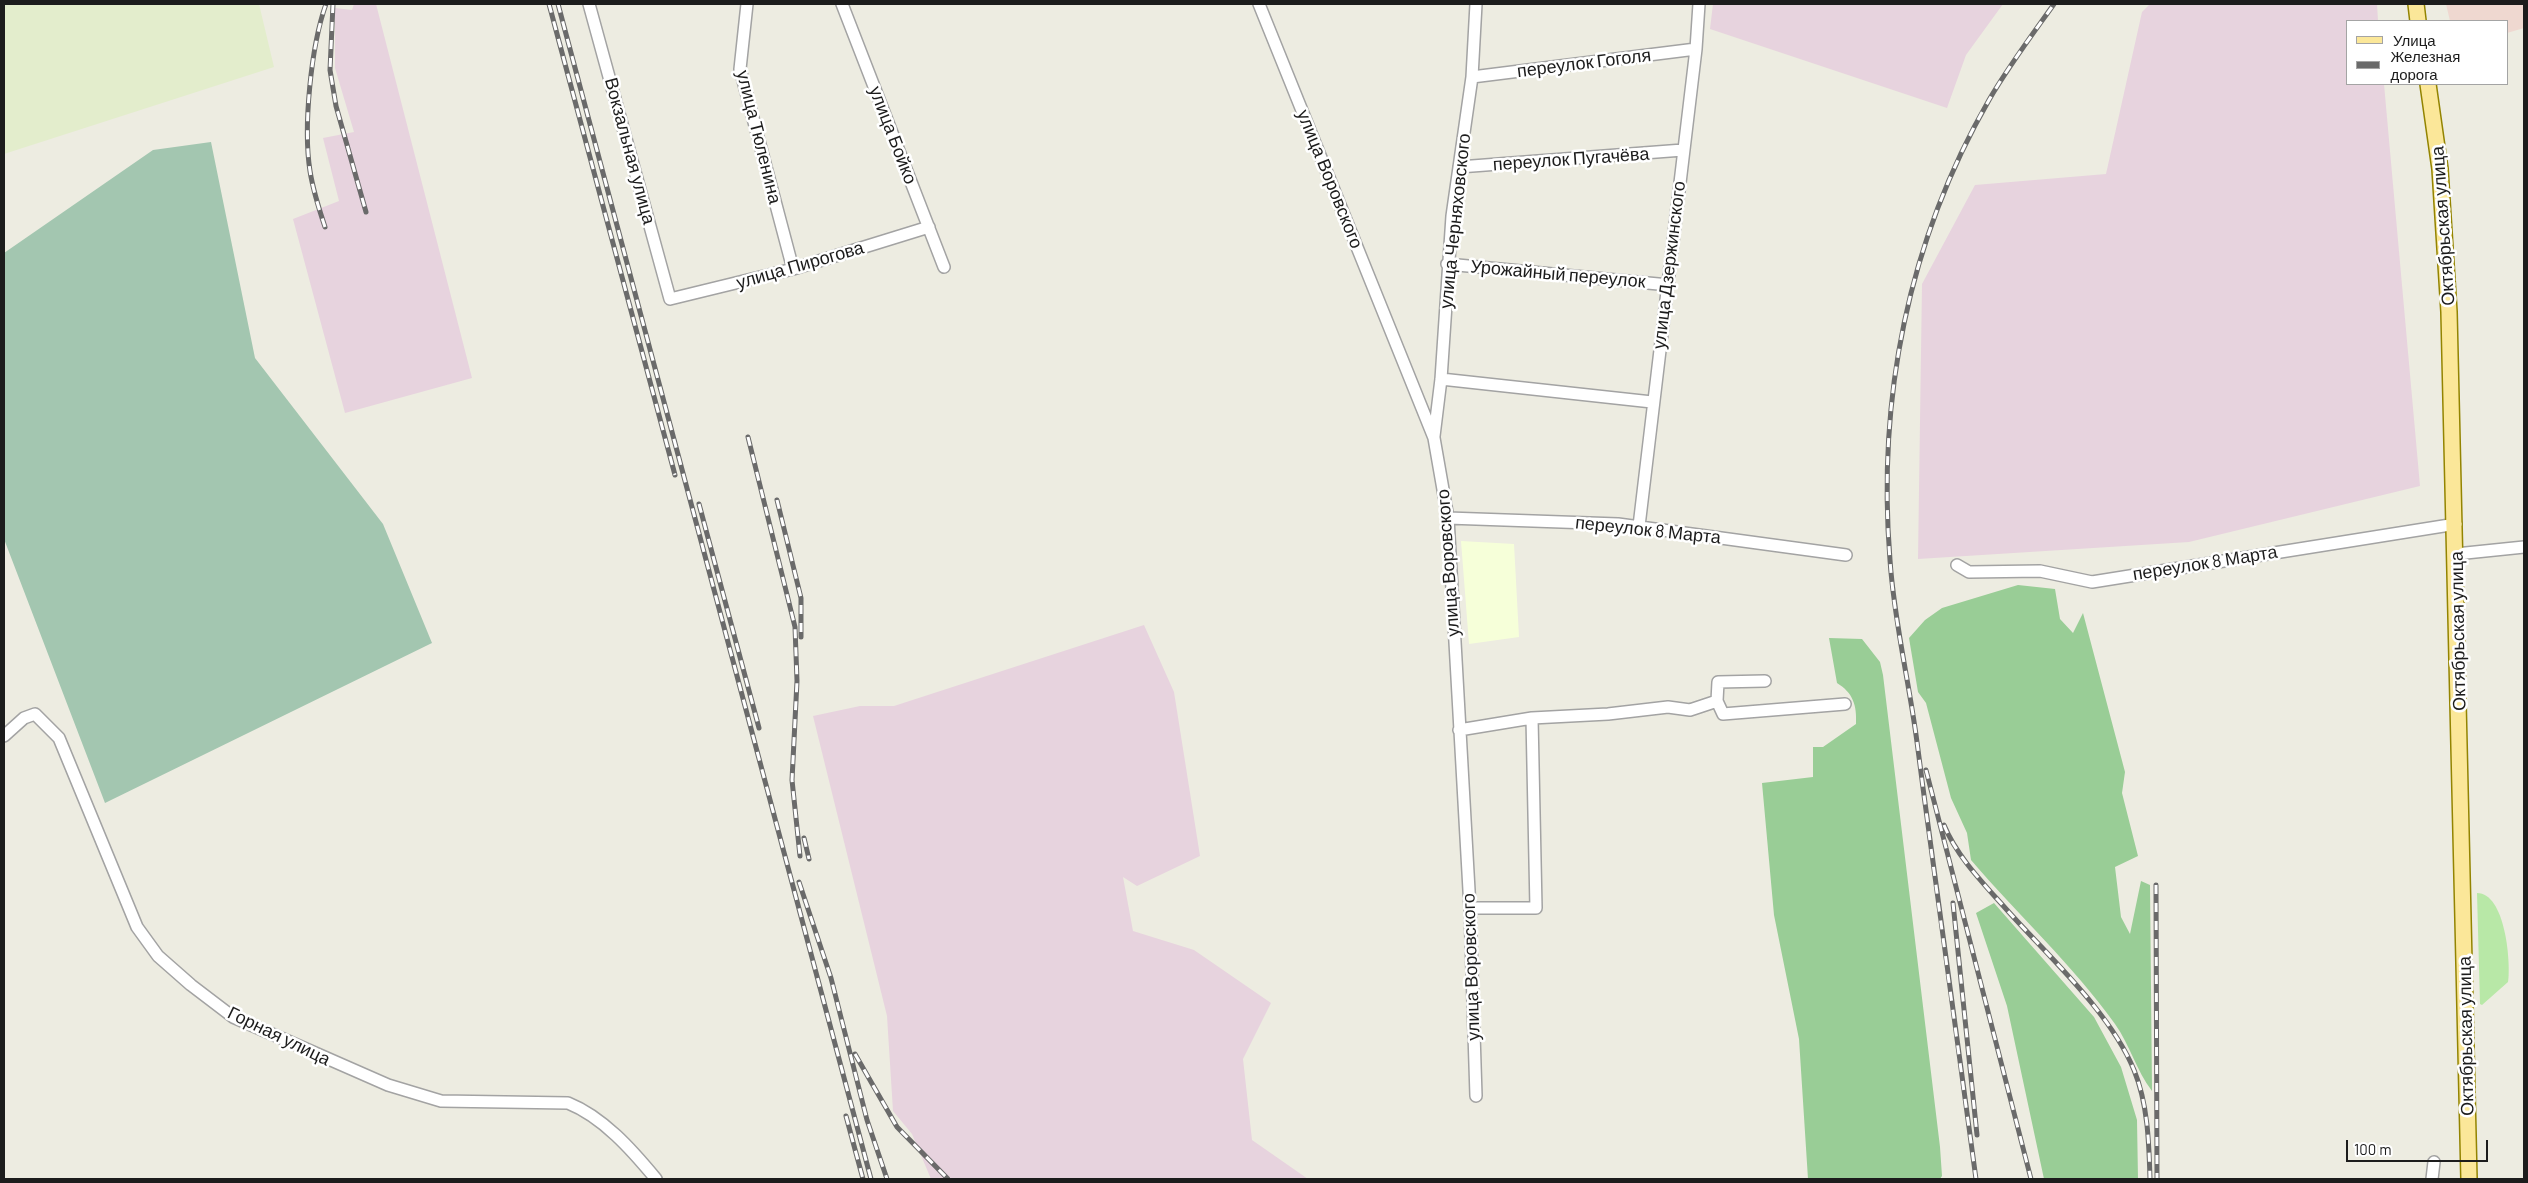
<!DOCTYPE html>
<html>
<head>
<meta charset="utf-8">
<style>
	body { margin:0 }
	#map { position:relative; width:2528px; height:1183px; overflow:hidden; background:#edece1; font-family:Barlow,sans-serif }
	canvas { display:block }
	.frame { position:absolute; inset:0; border:5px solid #1c1c1c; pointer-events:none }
	.legend { position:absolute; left:2346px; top:20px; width:162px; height:65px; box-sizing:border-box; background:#fff; border:1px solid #a4a4a4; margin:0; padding:6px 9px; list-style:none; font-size:15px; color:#1c1c1c }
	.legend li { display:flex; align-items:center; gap:10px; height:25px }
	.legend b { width:25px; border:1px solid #a4a4a4 }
	.scale { position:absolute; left:2346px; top:1140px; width:142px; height:22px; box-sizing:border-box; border:2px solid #1c1c1c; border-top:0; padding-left:6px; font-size:15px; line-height:18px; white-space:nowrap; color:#1c1c1c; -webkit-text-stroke:4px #fff; paint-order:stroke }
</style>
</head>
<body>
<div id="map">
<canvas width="2528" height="1183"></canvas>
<div class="frame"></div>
<ul class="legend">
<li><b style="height:6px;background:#fbe799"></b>Улица</li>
<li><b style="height:6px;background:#6a6a6a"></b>Железная дорога</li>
</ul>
<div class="scale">100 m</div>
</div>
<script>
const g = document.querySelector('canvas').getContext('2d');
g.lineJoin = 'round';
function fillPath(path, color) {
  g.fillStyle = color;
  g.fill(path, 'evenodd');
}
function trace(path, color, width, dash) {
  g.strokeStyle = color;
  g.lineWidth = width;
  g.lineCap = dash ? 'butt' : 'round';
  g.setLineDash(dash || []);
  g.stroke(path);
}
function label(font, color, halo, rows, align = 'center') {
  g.font = font + ' Barlow,sans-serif';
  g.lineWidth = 5;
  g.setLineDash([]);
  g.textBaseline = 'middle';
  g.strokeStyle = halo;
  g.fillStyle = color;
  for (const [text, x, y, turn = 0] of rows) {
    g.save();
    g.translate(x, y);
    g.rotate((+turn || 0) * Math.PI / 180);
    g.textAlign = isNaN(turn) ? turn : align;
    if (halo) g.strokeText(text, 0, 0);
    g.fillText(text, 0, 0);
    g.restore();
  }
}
const commercial = new Path2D(`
	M 2446,4 L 2524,4 L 2524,28 L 2507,33 L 2507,21 L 2450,21 Z`);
const industrial = new Path2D(`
	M 354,4 L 376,4 L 472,378 L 345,413 L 293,219 L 339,201 L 323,138 L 354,132 L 335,68 L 335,8 L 352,10 Z
	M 1713,4 L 2003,4 L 1966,55 L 1947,108 L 1710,29 Z
	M 2150,4 L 2377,4 L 2378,21 L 2347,21 L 2347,84 L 2384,84 L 2420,486 L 2189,542 L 1918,559 L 1922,284 L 1975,185 L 2106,174 L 2142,12 Z
	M 1144,625 L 1174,692 L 1200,856 L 1137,886 L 1123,877 L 1133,931 L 1194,950 L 1271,1003 L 1243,1059 L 1252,1140 L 1308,1179 L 931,1179 L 912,1134 L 893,1111 L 887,1016 L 813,716 L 860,706 L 894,706 Z`);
const education = new Path2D(`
	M 1461,541 L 1514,544 L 1519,637 L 1469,644 Z`);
const farmland = new Path2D(`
	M 4,4 L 259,4 L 274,67 L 4,154 Z`);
const grass = new Path2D(`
	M 2477,893 C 2505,893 2511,961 2508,982 L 2482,1005 L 2480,1004 Z`);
const forest = new Path2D(`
	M 2018,585 L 2055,589 L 2060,619 L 2073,633 L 2083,613 L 2125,772 L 2122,793 L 2138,856 L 2115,867 L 2121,917 L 2130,934 L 2141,881 L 2150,885 L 2152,1091 C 2136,1070 2130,1045 2115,1024 C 2073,965 2018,915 1971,860 L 1967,833 L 1951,798 L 1926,703 L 1918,692 L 1909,638 L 1925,620 L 1942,608 Z
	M 1829,638 L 1862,639 L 1880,662 L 1883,675 L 1940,1147 L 1942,1176 L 1940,1179 L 1808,1179 L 1799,1039 L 1774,915 L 1762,783 L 1813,777 L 1813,747 L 1823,747 L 1856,724 C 1857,705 1853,693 1837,683 Z
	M 1994,903 L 2094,1017 L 2121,1067 L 2137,1120 L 2138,1179 L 2044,1179 L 2007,1006 L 1976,913 Z`);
const cemetery = new Path2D(`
	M 211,142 L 255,358 L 383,524 L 432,643 L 105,803 L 4,539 L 4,253 L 153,150 Z`);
const minor = new Path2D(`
	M 589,4 L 670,299 L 793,269 L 929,227
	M 747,4 L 740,69 L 793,269
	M 842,4 L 944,267
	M 1259,4 L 1434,438 L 1448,518 L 1470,908 L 1476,1096
	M 1472,77 L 1696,49
	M 1459,167 L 1683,150
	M 1447,264 L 1669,285
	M 1441,379 L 1652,402
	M 1434,436 L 1441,379 L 1452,216 L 1472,77 L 1476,4
	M 1448,518 L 1618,524 L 1846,555
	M 1639,526 L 1696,49 L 1699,4
	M 2456,554 L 2524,547
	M 1957,565 L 1969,572 L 2040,571 L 2092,582 L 2456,524
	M 1717,701 L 1718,682 L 1765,681
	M 1459,730 L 1532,718 L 1608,714 L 1668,707 L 1690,710 L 1717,701 L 1723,714 L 1845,704
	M 4,736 L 24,718 L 35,714 L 59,738 L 137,927 L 158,956 L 191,985 L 233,1017 L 388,1085 L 441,1101 L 568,1103 C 603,1117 632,1150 656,1179
	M 1470,908 L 1536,908 L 1532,718
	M 2432,1179 L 2434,1162`);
const major = new Path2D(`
	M 2416,4 L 2418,21
	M 2428,84 L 2440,169 L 2449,312 L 2469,1179`);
const rail = new Path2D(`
	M 333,4 L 330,70 L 336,106 L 366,212
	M 549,4 L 675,475
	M 558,4 L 871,1179
	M 325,227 C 319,209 313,190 310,171 C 303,127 311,46 326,4
	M 748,437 L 795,627 L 797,681 L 792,780 L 800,856
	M 777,500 L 801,598 L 801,637
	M 699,504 L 759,728
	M 1926,770 L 2031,1179
	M 1944,825 C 1957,857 1984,884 2007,910 C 2049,957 2110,1012 2134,1070 C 2148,1104 2149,1144 2150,1179
	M 804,838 L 809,859
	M 799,882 L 831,978 L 867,1120 L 887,1179
	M 2156,885 L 2157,1179
	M 1953,903 L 1977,1135
	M 855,1054 L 897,1127 L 948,1179
	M 846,1116 L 863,1179
	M 1976,1179 C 1956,1034 1936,888 1917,742 C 1909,681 1894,621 1890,560 C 1877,399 1908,241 1989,100 C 2008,67 2032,35 2054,4`);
const streetNames = [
	["переулок Гоголя",1584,63,-7],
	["улица Бойко",893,135,69],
	["улица Тюленина",759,137,76],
	["Вокзальная улица",630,151,75],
	["переулок Пугачёва",1571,159,-4],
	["улица Воровского",1330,179,68],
	["улица Черняховского",1455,221,-84],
	["Октябрьская улица",2443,226,-94],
	["улица Пирогова",800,265,-16],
	["улица Дзержинского",1669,265,-83],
	["Урожайный переулок",1558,274,5],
	["переулок 8 Марта",1648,530,6],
	["улица Воровского",1448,563,-94],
	["переулок 8 Марта",2205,563,-9],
	["Октябрьская улица",2458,631,-91],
	["улица Воровского",1471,967,-92],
	["Горная улица",279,1036,26],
	["Октябрьская улица",2466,1036,-91]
];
fillPath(commercial, '#efd8d0');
fillPath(industrial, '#e7d3de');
fillPath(education, '#f6ffd9');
fillPath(farmland, '#e3edcc');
fillPath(grass, '#b8e8a7');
fillPath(forest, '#99cd96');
fillPath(cemetery, '#a3c6b0');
trace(minor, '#a3a3a3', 14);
trace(major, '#938401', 18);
trace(minor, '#fff', 11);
trace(major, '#fbe799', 15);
trace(rail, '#6a6a6a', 5);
trace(rail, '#fff', 3, [9]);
label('18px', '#1c1c1c', '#fff', streetNames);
</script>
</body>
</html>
